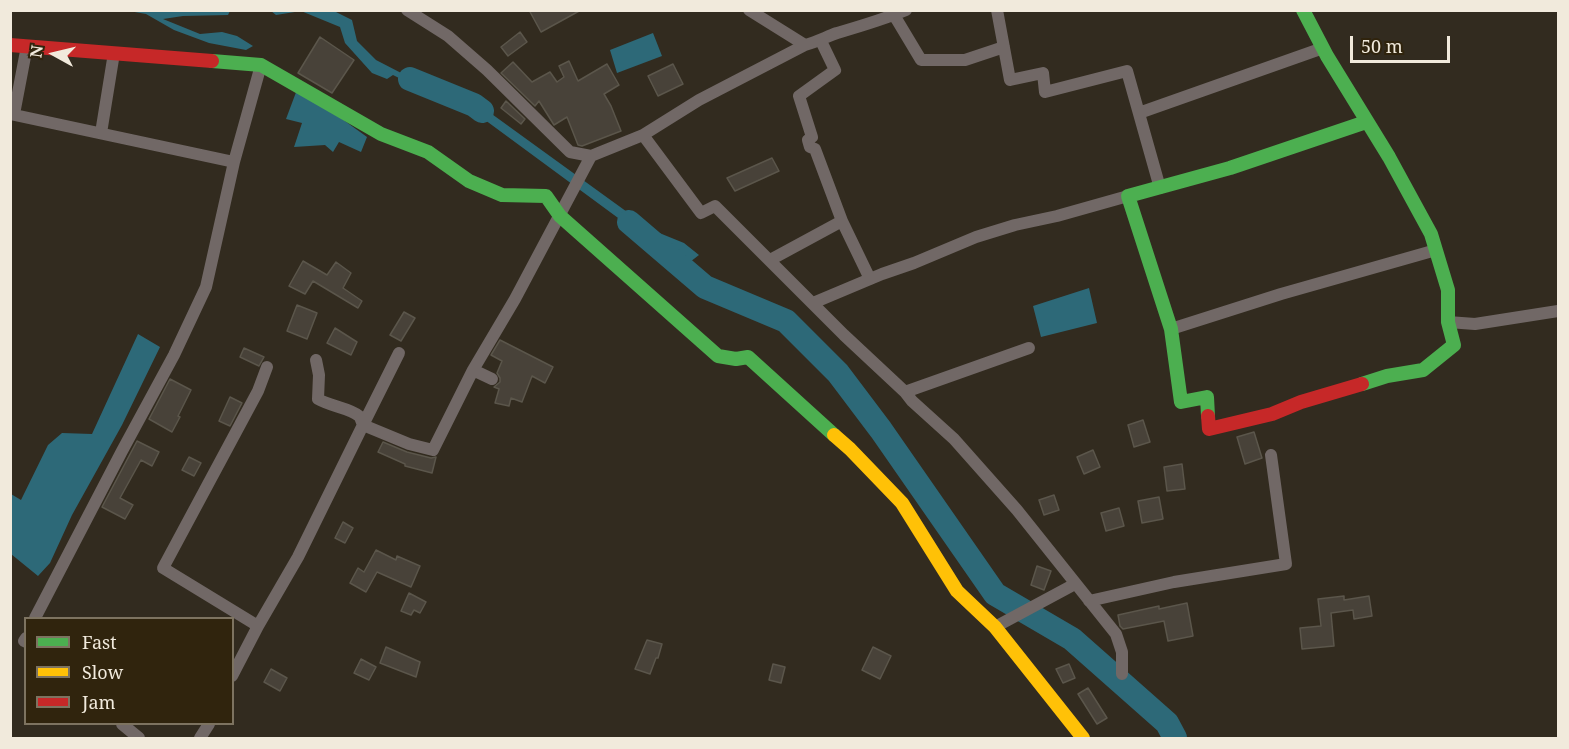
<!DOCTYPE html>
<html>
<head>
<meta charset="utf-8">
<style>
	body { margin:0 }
	#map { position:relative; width:1569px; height:749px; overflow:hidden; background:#322b1f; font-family:"Noto Serif",serif }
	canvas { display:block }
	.frame { position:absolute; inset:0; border:12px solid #f1eadc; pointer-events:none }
	.legend { position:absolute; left:24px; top:617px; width:210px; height:108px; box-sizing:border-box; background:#30240d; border:2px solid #7d7360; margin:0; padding:8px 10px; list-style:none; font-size:18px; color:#f1eadc }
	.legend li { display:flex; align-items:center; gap:12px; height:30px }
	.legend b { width:30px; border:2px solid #7d7360 }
	.north { position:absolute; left:24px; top:24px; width:60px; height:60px; -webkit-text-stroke:4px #30240d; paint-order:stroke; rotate:278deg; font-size:16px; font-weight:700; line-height:24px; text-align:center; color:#f1eadc }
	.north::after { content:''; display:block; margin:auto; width:21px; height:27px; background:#f1eadc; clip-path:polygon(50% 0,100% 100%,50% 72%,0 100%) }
	.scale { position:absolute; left:1350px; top:36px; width:100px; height:27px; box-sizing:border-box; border:3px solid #f1eadc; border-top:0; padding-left:8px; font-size:18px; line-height:21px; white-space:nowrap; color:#f1eadc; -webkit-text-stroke:4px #30240d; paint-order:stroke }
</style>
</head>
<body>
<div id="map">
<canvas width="1569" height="749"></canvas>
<div class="frame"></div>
<ul class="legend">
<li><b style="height:8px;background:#4caf50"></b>Fast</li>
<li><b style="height:8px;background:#ffc107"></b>Slow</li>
<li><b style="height:8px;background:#c62828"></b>Jam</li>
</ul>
<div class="north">N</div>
<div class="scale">50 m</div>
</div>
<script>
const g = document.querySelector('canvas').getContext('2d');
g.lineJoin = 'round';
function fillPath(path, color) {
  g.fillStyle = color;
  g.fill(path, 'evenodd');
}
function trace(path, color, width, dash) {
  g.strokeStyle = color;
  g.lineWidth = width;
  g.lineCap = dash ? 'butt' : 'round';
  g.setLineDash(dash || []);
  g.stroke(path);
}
const water = new Path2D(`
	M 129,11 L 230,11 L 228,15 L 183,16 L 163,19 L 200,34 L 222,32 L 237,36 L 253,46 L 246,50 L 209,43 L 174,30 L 146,14 Z
	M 271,11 L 334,11 L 352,20 L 357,41 L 376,60 L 407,76 L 449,83 L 652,230 L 684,243 L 699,255 L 690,262 L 679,251 L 648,240 L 447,92 L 421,89 L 393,75 L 387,79 L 372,73 L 345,43 L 340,27 L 301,11 L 276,15 Z
	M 653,33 L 662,56 L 617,73 L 610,50 Z
	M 298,87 L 367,137 L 361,152 L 339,142 L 333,152 L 325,145 L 294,147 L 302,123 L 286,119 Z
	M 1089,288 L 1097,323 L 1041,337 L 1033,306 Z
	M 138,334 L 160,347 L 122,425 L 72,515 L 50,563 L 38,576 L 11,554 L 11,494 L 21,500 L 48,445 L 62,433 L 92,434 Z`);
const river = new Path2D(`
	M 410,79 L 474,105 L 482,111
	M 629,222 L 705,287 L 786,321 L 838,373 L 881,430 L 995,594 L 1072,639 L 1167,723 L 1175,738`);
const building = new Path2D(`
	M 529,10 L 581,10 L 541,32 Z
	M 520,32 L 527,42 L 508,56 L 501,47 Z
	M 320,37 L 354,60 L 332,93 L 298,73 Z
	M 569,61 L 578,81 L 607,64 L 619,85 L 604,94 L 611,106 L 621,131 L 582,146 L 578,145 L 567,117 L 554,125 L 539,101 L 535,106 L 501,73 L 513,62 L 532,82 L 550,72 L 557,82 L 564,77 L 559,66 Z
	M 673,64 L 683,84 L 658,96 L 648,76 Z
	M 506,101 L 525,119 L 521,124 L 501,108 Z
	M 772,158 L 779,171 L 735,191 L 727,178 Z
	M 303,261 L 327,275 L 336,262 L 351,273 L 343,288 L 362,301 L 358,308 L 313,281 L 305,294 L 289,286 Z
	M 297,305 L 317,313 L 307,339 L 287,331 Z
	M 404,312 L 415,318 L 401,341 L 390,335 Z
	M 335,328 L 357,342 L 351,355 L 327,343 Z
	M 500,340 L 553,367 L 545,383 L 532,376 L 522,402 L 511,398 L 509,406 L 495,403 L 499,389 L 494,387 L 500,382 L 500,378 L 497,373 L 502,361 L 491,355 Z
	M 244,348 L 264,357 L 259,366 L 240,357 Z
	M 170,379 L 191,390 L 178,416 L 180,417 L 172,432 L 149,419 Z
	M 230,397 L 242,403 L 230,426 L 219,421 Z
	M 1143,420 L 1150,442 L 1134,447 L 1128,425 Z
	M 1254,432 L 1262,458 L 1245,464 L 1237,437 Z
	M 137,441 L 159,452 L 152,466 L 141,460 L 120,498 L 133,505 L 125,519 L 102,507 Z
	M 383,442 L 407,452 L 431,458 L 436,457 L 432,473 L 405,466 L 405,464 L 378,452 Z
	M 1093,450 L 1100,467 L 1084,474 L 1077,457 Z
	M 189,457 L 201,463 L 194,476 L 182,470 Z
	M 1182,464 L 1185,489 L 1167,491 L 1164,467 Z
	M 1054,495 L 1059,510 L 1044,515 L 1039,500 Z
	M 1159,497 L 1163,519 L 1142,523 L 1138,501 Z
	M 1119,508 L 1124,526 L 1106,531 L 1101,513 Z
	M 343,522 L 353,528 L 345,543 L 335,538 Z
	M 376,550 L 396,560 L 397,556 L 420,566 L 411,587 L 377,572 L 366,592 L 350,583 L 358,568 L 364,572 Z
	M 1037,566 L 1051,571 L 1044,590 L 1031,585 Z
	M 409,593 L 426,602 L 420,613 L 414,610 L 411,615 L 401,611 Z
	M 1344,596 L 1344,600 L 1369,596 L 1372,616 L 1354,619 L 1353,610 L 1331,613 L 1334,646 L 1302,649 L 1300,628 L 1321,626 L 1318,599 Z
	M 1187,603 L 1193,636 L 1168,641 L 1164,621 L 1123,629 L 1120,626 L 1118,615 L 1159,606 L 1159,609 Z
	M 647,640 L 662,644 L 658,658 L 656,658 L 650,674 L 635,669 Z
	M 386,647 L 420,662 L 416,677 L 380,663 Z
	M 873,647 L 891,656 L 880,679 L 862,670 Z
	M 361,659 L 376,667 L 369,680 L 354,673 Z
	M 773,664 L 785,667 L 781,683 L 769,680 Z
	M 1069,664 L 1075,678 L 1063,683 L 1056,669 Z
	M 271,669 L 287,678 L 280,691 L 264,682 Z
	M 1088,688 L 1107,718 L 1097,724 L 1078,694 Z`);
const street = new Path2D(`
	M 407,10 L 448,36 L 487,70 L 570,152 L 591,156 L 643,135 L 699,100 L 805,45 C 816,42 826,37 837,33 C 861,26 882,20 906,10
	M 749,10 L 805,45
	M 889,10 L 894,15 L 921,60 L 965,60 L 1004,47
	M 997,10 L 1010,80 L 1043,73 L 1045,92 L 1127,71 L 1160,188
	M 821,41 L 835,70 L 799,96 L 812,137 L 808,140 L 810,147 L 815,149 L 842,221
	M 1139,113 L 1323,48
	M 10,114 L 234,162
	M 14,114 L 27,46
	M 101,133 L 114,53
	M 643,135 L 701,213 L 715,206 L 844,335 L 905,392 L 912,401 L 954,439 L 1017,510 L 1116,634 L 1122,652 L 1122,674
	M 770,260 L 842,221 L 870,279
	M 813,303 L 882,274 L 914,263 L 976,237 L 1015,225 L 1057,216 L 1128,196
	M 1448,322 L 1475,324 L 1558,311
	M 1171,329 L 1281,294 L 1436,250
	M 316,360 L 319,375 L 318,399 C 329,406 350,408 359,416 C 360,417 363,425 363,425 L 399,353
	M 492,379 L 473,370 L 515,299 L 591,156
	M 905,392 L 1029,348
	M 1089,601 L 1174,582 L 1286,564 L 1271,455
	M 35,618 L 122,451 L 174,355 L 206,287 L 234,162 L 261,65
	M 258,626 L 163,568 L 258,391 L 267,367
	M 995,627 L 1075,584
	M 26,638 L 24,641 L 26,642
	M 232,676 L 258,626 L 298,557 L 363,425 L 409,444 L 433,450 L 473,370
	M 122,724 L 139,738
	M 200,738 L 209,724`);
const fast = new Path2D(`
	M 1303,10 L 1327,56 L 1389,157 L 1431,234 L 1448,290 L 1448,322 L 1454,345 L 1423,370 L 1387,376 L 1362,384
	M 212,61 L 261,65 L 381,134 L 428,152 L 469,181 L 502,195 L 546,196 L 560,216 L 718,356 L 736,359 L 748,357 L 834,435
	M 1208,416 L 1207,397 L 1181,402 L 1171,329 L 1128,196 L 1230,168 L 1366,122`);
const slow = new Path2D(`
	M 834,435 L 850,449 L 902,503 L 957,591 L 995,627 L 1083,738`);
const jam = new Path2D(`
	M 10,45 L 212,61
	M 1208,416 L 1209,429 L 1272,414 L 1301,402 L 1362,384`);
fillPath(water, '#2d6978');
trace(river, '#2d6978', 24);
fillPath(building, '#484239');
trace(building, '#5b564b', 1.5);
trace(street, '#716866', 12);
trace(fast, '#4caf50', 14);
trace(slow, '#ffc107', 14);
trace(jam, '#c62828', 14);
</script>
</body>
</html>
